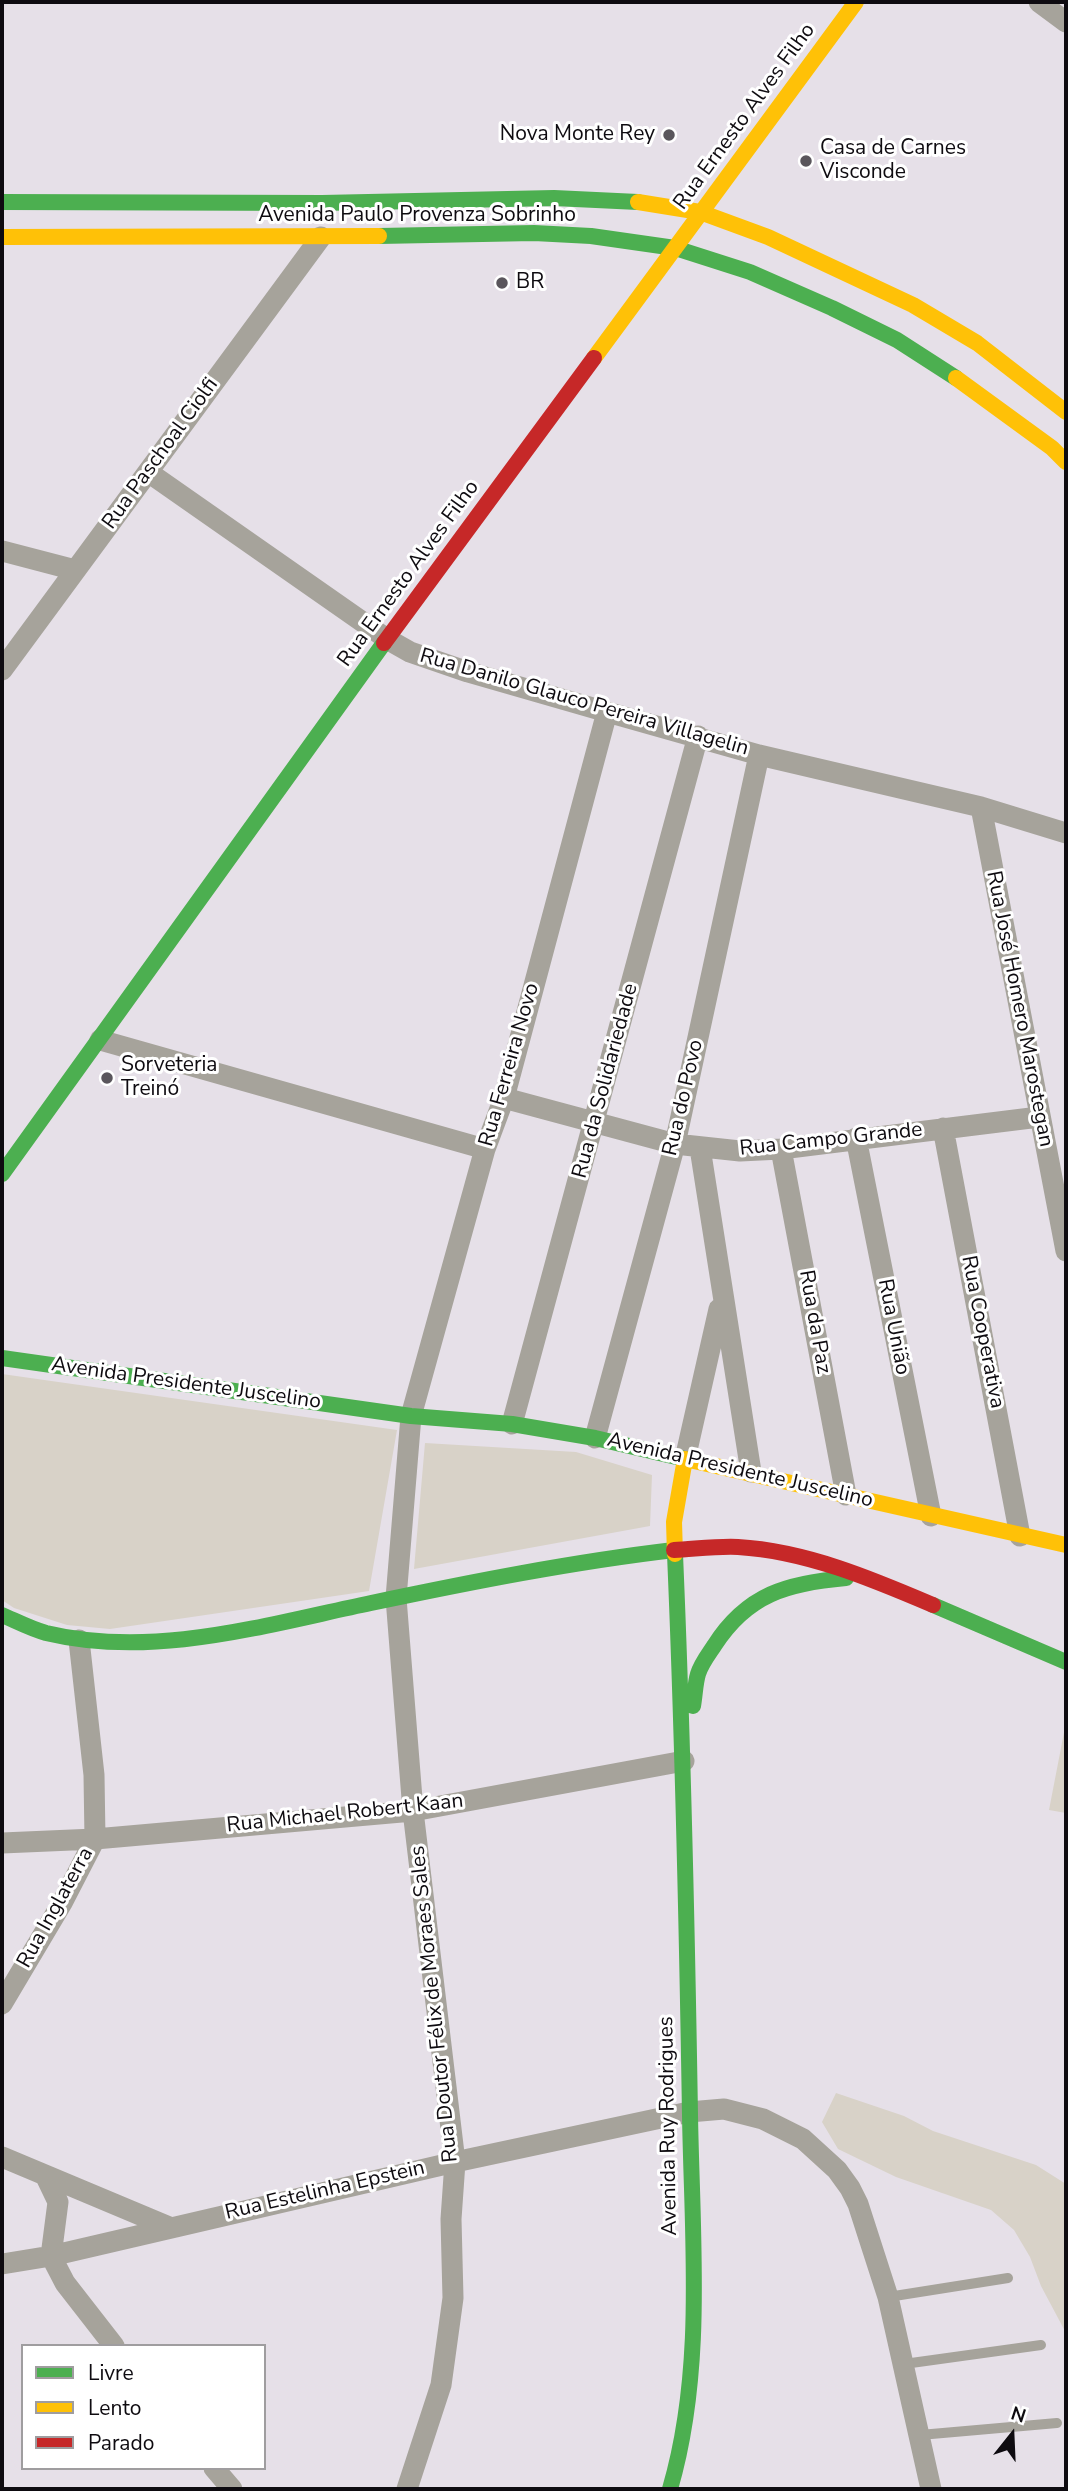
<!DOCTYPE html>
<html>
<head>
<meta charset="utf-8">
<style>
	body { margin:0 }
	#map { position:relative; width:1068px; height:2491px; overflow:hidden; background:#e6e0e8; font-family:"Nunito Sans",sans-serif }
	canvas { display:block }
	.frame { position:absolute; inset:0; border:4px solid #0e0b10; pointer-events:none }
	.legend { position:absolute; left:21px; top:2344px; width:245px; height:126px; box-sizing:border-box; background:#fff; border:2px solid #9f9d9f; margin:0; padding:9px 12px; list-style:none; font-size:21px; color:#0e0b10 }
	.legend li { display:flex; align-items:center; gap:14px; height:35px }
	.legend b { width:35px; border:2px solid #9f9d9f }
	.north { position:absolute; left:977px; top:2400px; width:70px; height:70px; -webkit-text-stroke:5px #fff; paint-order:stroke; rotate:18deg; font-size:19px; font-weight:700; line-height:28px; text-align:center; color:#0e0b10 }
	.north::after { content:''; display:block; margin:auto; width:24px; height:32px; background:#0e0b10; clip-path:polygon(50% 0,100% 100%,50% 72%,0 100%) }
</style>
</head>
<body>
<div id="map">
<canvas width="1068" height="2491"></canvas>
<div class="frame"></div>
<ul class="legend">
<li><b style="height:9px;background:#4caf50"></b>Livre</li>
<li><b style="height:9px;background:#ffc107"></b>Lento</li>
<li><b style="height:9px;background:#c62828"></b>Parado</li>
</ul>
<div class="north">N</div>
</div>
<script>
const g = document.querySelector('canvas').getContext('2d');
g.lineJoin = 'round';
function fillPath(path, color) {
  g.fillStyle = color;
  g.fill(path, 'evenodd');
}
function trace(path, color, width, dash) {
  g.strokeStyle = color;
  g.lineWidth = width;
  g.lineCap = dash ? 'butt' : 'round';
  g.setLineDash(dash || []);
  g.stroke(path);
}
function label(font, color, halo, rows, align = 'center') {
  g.font = font + ' "Nunito Sans",sans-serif';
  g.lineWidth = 6;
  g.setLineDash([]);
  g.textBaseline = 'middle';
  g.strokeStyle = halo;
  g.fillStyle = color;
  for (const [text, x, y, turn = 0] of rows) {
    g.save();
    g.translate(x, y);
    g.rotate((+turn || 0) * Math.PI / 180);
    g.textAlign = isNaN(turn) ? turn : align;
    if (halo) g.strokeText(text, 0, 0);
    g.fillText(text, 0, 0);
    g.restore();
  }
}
const green = new Path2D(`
	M 2,1374 L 397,1430 L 369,1591 L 110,1629 L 67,1625 L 14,1608 L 2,1600 Z
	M 425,1443 L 576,1452 L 652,1475 L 650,1526 L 414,1569 Z
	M 1066,1722 L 1066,1813 L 1049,1810 Z
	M 836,2093 L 904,2116 L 933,2131 L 1036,2165 L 1066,2184 L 1066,2333 L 1041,2286 L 1030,2257 L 1014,2230 L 991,2210 L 896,2177 L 838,2149 L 822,2122 Z`);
const lane = new Path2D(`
	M 888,2297 L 1008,2278
	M 904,2364 L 1041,2345
	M 920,2435 L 1057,2423`);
const street = new Path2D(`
	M 1039,2 L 1066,22
	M 148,472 L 387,639 L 410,652 L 468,672 L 607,712 L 759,755 L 981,807 L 1066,833
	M 2,551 L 75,570
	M 2,670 L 321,237
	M 981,807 L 1066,1251
	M 100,1040 L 485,1149
	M 504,1098 L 675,1144 L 740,1151 L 781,1149 L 1039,1117
	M 943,1128 L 1020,1536
	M 856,1138 L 931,1516
	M 700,1148 L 751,1472
	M 781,1149 L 846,1495
	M 512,1424 L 698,736
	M 595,1438 L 675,1144 L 759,755
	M 685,1459 L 719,1309
	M 2,1843 L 95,1839 L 413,1811 L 684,1761
	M 2,2004 L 62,1903 L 95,1839 L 94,1775 L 79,1640
	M 2,2157 L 169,2227
	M 46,2177 L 58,2202 L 51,2256 L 65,2283 L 114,2346
	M 2,2264 L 51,2256 L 455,2162 L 689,2112 L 724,2109 L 763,2119 L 803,2139 L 837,2170 L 850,2188 L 858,2204 L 888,2297 L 931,2489
	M 214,2468 L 232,2489
	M 407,2489 L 441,2385 L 453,2298 L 451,2219 L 455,2162 L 413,1811 L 396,1598 L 411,1416 L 485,1149 L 504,1098 L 607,712`);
const fast = new Path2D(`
	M 2,202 L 322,203 L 554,198 L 638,202
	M 379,236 L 534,233 L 591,236 L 675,248 L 750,272 L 832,308 L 897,340 L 956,378
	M 2,1174 L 384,643
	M 2,1358 L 411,1416 L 512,1424 L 595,1438 L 685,1459
	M 933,1605 L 1066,1662
	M 2,1615 C 16,1621 31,1629 46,1633 C 154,1659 265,1625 371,1603 C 471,1582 572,1562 674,1550
	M 693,1706 C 695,1695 695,1684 698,1674 C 701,1664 708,1655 714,1646 C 747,1594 788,1583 846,1578
	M 670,2489 C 705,2369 692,2239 690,2115 C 687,1928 683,1741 675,1554`);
const slow = new Path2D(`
	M 638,202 L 700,212 L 768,237 L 913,305 L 977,343 L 1066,412
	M 2,237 L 379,236
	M 594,358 L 856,2
	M 956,378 L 1052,448 L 1066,462
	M 675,1554 L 674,1522 L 685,1459 L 1066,1545`);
const jam = new Path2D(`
	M 384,643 L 594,358
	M 674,1550 C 695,1549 717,1546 738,1547 C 806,1551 872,1579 933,1605`);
const markers = [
	[669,135,7,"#5a565c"],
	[806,161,7,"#5a565c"],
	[502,283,7,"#5a565c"],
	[107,1078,7,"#5a565c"]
];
const streetNames = [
	["Rua Ernesto Alves Filho",745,117,-54],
	["Avenida Paulo Provenza Sobrinho",417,216],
	["Rua Paschoal Ciolfi",161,454,-54],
	["Rua Ernesto Alves Filho",409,574,-54],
	["Rua Danilo Glauco Pereira Villagelin",584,703,16],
	["Rua José Homero Marostegan",1019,1009,79],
	["Rua Ferreira Novo",510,1065,-74],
	["Rua da Solidariedade",606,1081,-75],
	["Rua do Povo",684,1098,-77],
	["Rua Campo Grande",831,1140,-6],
	["Rua da Paz",814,1322,80],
	["Rua União",893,1327,79],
	["Rua Cooperativa",982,1332,79],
	["Avenida Presidente Juscelino",186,1384,8],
	["Avenida Presidente Juscelino",740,1471,13],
	["Rua Michael Robert Kaan",345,1814,-6],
	["Rua Inglaterra",56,1908,-61],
	["Rua Doutor Félix de Moraes Sales",435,2004,-96],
	["Avenida Ruy Rodrigues",669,2126,-91],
	["Rua Estelinha Epstein",325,2191,-13]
];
const poiNames = [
	["Nova Monte Rey",655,135,"right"],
	["Casa de Carnes",820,149],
	["Visconde",820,173],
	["BR",516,283],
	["Sorveteria",121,1066],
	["Treinó",121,1090]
];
fillPath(green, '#d8d2c8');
trace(lane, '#a6a39b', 10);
trace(street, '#a6a39b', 21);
trace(fast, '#4caf50', 16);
trace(slow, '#ffc107', 16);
trace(jam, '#c62828', 16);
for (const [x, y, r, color] of markers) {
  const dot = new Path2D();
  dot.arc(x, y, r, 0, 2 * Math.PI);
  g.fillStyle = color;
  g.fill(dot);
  trace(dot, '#fff', 2.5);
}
label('21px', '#0e0b10', '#fff', streetNames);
label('21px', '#0e0b10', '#fff', poiNames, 'left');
</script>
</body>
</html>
